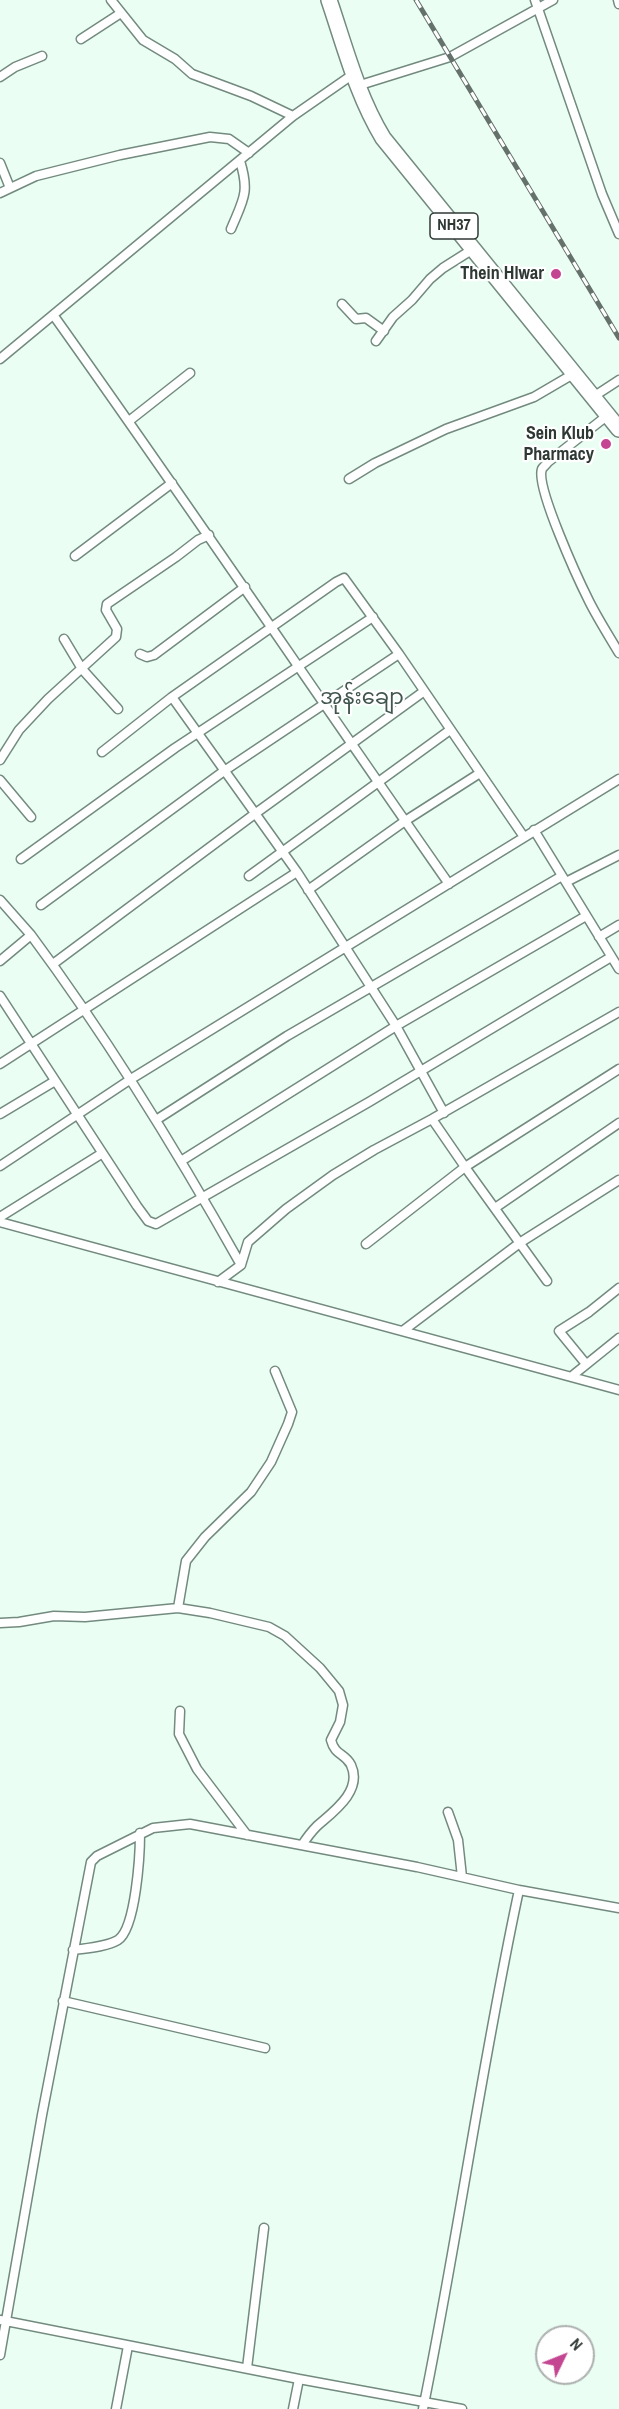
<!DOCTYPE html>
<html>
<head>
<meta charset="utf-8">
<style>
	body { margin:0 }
	#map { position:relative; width:619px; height:2409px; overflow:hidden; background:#eafef4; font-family:"Archivo Narrow",sans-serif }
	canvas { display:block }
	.north { position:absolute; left:535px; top:2325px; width:60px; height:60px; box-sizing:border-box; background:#fff; border:2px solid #acb0ae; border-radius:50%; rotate:47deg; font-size:16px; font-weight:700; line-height:24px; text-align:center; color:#2f3934 }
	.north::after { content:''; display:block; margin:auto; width:21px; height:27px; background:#c44592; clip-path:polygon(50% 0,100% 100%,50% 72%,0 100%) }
</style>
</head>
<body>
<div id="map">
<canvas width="619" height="2409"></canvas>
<div class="north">N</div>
</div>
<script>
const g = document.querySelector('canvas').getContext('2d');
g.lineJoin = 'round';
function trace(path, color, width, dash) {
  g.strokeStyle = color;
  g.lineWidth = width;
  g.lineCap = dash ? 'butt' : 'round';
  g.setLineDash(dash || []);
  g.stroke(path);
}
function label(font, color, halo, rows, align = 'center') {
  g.font = font + ' "Archivo Narrow","Noto Sans Myanmar",sans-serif';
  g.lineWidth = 4.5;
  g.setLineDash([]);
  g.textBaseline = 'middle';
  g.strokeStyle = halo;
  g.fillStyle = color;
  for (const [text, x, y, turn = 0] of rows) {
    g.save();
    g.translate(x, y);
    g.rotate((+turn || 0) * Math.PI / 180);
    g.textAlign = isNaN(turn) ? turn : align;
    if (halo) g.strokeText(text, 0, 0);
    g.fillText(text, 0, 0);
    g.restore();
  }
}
const street = new Path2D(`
	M 111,0 L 143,40 L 175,59 L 192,74 L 251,96 L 293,116
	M 535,0 L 602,194 L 619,234
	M 618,0 L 619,4
	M 81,39 L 121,13
	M 0,77 L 15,67 L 42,56
	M 357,86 L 450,57 L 553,0
	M 0,163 L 10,188
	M 0,193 L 36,176 L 120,155 L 210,137 L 229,139 L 249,153
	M 231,229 C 243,200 250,193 240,161
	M 342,304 L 356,319 L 366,318 L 384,331
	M 54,316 C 188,504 317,695 449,884
	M 376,341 L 393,317 L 412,300 L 430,279 L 443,268 L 473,249
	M 0,359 L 293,116 L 352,75
	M 593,397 L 619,380
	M 608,415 L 548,462 C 546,465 543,467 542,469 C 535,486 579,581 589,601 C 598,619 609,636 619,653
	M 129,421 L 190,373
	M 349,479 L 375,463 L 446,429 L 534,397 L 575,373
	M 75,556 L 172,483
	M 64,639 L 82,669 L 118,709
	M 140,654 L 147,657 L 154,655 L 245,587
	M 172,697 L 297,872 L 396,1026 L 444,1113
	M 102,752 L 172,697 L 336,582 L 344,578 L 399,654 L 524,837
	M 0,760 L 19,730 L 48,699 L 116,637 L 117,629 L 106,610 L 107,604 L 176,557 L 198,540 L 209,535
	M 0,780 L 31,817
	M 534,830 L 619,969
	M 21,859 L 175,748 L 373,617
	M 249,876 L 450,730
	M 566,882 L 619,855
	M 308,890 L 405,821 L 480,773
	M 0,900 L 31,935 L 0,961
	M 41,905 L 224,771 L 399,654
	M 31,935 C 109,1040 177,1151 241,1265
	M 599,937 L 619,925
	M 53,964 L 256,813 L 423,692
	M 0,996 L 137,1206 L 148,1221 L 156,1224 L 369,1102 L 611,957
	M 0,1064 L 297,872
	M 0,1114 L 55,1081
	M 432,1119 L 465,1167 L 619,1069
	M 156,1120 L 287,1036 L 562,876
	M 181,1161 L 396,1026 L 586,916
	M 0,1166 L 131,1079 L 619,779
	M 495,1208 L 619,1123
	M 0,1217 L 101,1154
	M 0,1222 L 619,1390
	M 366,1244 L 465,1167 L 547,1281
	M 218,1282 L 241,1265 L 248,1242 L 286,1209 L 333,1175 L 374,1150 L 432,1119 L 619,1012
	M 404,1330 L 521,1242 L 619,1180
	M 586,1364 L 559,1331 L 589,1312 L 619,1288
	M 572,1376 L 619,1338
	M 178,1608 L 186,1561 L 205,1537 L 251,1492 L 271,1462 L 288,1424 L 292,1412 L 275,1371
	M 0,1623 L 19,1622 L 54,1616 L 85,1617 L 178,1608 L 210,1613 L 269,1627 L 285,1636 L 320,1668 L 339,1691 L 343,1705 L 340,1722 L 331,1740 C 335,1756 345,1753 351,1765 C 363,1791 333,1812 317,1826 C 311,1832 306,1839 302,1845
	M 180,1711 L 179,1734 L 197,1769 L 247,1835
	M 448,1812 L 458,1840 L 462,1877
	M 73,1950 C 87,1948 106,1947 118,1940 C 136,1928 140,1854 140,1833
	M 63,2001 L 265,2048
	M 0,2320 L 299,2379 L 462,2409
	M 0,2355 L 42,2115 L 91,1862 L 97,1856 L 153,1828 L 190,1824 L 417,1867 L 519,1890 L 619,1908
	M 247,2368 L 264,2228
	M 116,2409 L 128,2346
	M 293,2409 L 299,2379
	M 423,2409 C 458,2237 482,2062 519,1890`);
const highway = new Path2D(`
	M 329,0 C 345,47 357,95 383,138 L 619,429`);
const rail = new Path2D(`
	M 416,0 L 619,338`);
const markers = [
	[556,274,6,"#c44592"],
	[606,444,6,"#c44592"]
];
const shields = [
	[454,226,48]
];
const shieldNames = [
	["NH37",454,226]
];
const poiNames = [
	["Thein Hlwar",544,274],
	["Sein Klub",594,434],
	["Pharmacy",594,455]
];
const quarterNames = [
	["အုန်းချော",362,698]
];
trace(street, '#738a7f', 11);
trace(highway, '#738a7f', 18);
trace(street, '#fff', 8);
trace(highway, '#fff', 15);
trace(rail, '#65716b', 5);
trace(rail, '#fff', 3, [9]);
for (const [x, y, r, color] of markers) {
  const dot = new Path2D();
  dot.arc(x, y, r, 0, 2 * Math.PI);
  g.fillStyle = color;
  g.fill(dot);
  trace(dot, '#fff', 2);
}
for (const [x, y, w] of shields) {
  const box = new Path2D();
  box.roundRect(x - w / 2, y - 13, w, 26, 4.5);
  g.fillStyle = '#fff';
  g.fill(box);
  trace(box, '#2f3934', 1.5);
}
label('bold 16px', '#2f3934', null, shieldNames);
label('bold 18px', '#2f3934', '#fff', poiNames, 'right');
label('21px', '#41574d', '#fff', quarterNames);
</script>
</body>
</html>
